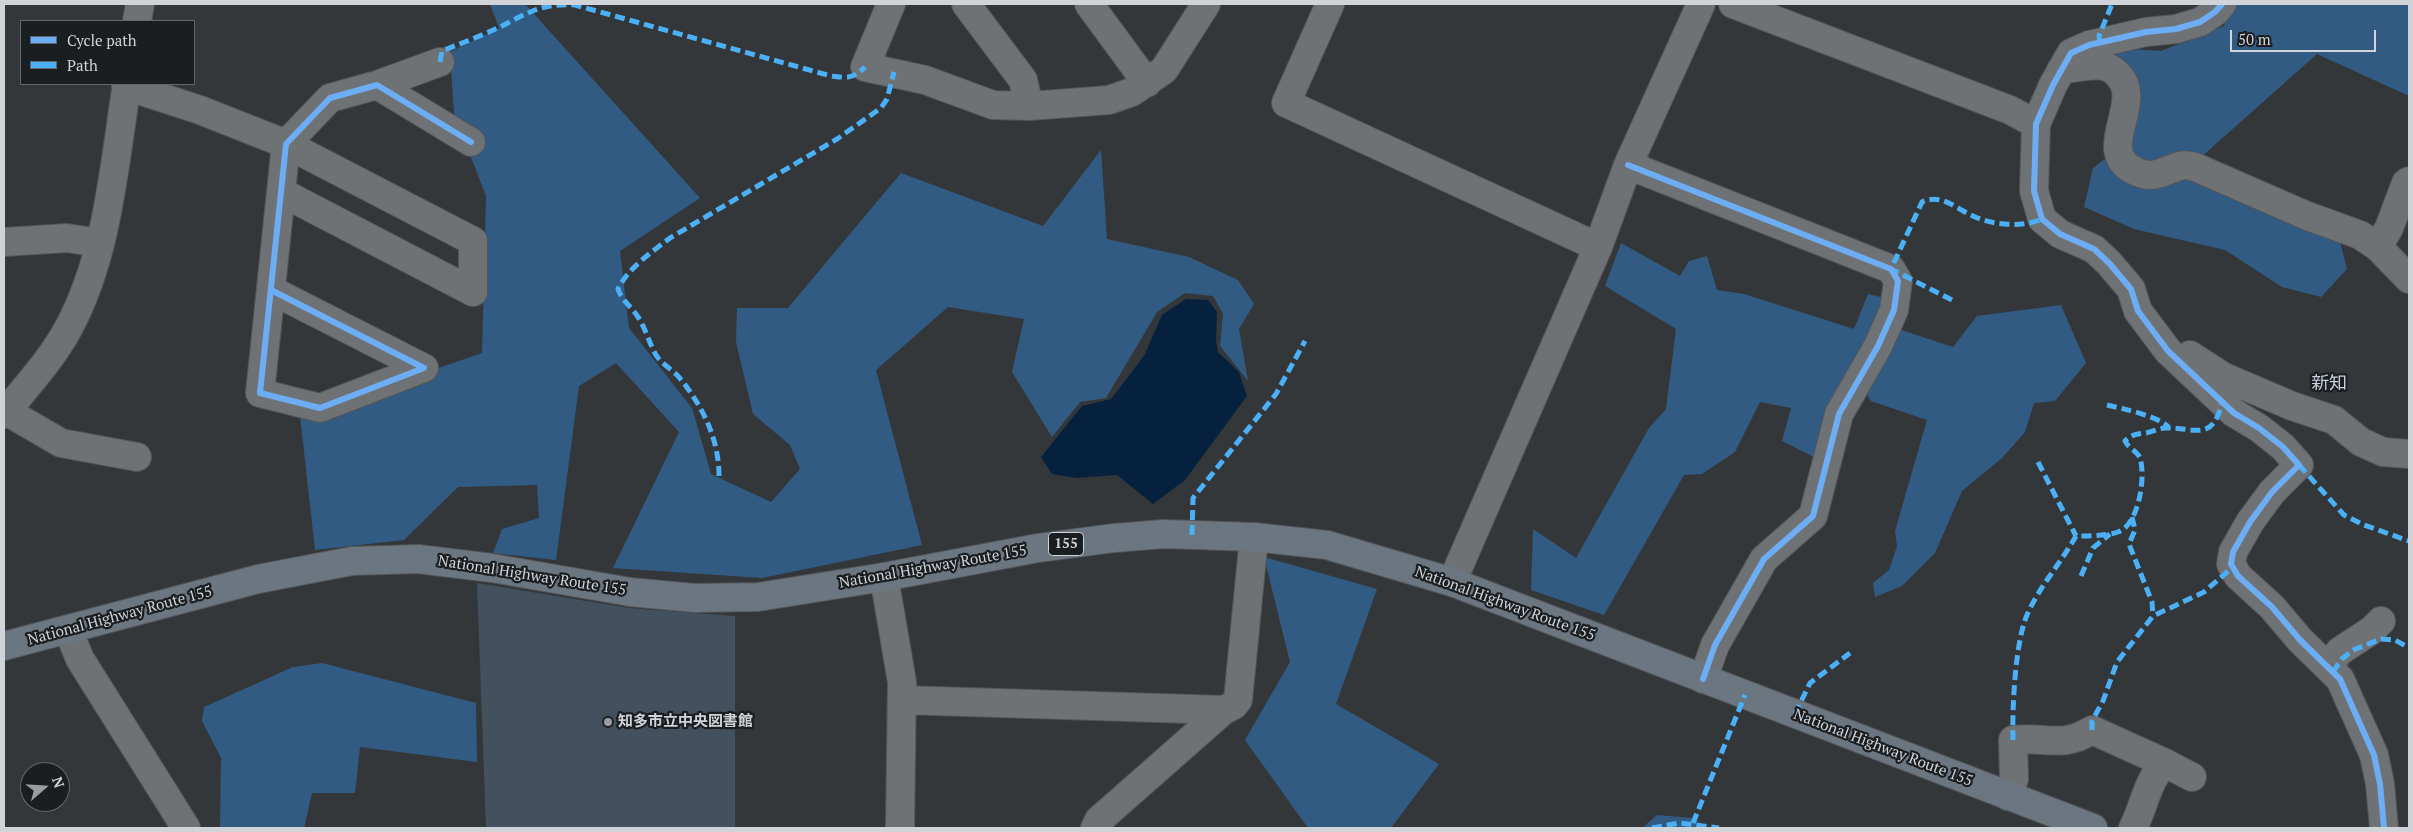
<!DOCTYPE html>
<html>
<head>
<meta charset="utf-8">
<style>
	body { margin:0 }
	#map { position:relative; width:2413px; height:832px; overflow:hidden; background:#34373a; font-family:"PT Serif",serif }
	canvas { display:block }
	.frame { position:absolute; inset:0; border:5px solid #d0d4d9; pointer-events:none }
	.legend { position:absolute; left:20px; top:20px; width:175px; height:65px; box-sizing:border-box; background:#1b1e21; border:1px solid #63676b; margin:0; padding:6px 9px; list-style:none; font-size:15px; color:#d0d4d9 }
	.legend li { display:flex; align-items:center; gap:10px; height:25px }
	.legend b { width:25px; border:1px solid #63676b }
	.north { position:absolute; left:20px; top:762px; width:50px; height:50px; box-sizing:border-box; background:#1b1e21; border:1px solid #63676b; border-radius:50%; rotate:71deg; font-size:14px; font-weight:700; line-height:20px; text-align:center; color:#d0d4d9 }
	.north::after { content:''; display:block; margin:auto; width:18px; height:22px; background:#999da1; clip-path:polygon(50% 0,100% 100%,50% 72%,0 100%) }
	.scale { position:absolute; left:2230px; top:30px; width:146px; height:22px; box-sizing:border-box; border:2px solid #d0d4d9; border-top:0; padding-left:6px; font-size:15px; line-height:18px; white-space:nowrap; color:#d0d4d9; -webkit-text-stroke:4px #1b1e21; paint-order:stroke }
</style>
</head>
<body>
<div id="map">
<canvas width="2413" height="832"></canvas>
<div class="frame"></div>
<ul class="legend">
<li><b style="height:6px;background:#6dadf4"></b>Cycle path</li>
<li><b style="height:6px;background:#4cb0f7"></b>Path</li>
</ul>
<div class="north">N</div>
<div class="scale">50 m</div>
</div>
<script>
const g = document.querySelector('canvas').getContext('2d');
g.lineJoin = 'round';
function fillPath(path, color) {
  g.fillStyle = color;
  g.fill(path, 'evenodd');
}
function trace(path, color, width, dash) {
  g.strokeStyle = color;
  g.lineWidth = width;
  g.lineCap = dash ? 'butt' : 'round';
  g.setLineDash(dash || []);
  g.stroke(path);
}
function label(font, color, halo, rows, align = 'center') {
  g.font = font + ' "PT Serif","Noto Sans JP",serif';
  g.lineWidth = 4.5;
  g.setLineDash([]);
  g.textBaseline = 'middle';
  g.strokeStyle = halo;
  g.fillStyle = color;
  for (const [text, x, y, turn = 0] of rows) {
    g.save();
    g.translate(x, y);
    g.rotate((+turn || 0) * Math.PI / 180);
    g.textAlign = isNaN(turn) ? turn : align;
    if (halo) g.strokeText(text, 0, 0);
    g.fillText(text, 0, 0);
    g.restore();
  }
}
const green = new Path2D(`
	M 490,4 L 525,4 L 700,198 L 620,251 L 629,328 L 692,408 L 711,474 L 771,502 L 800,469 L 790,445 L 753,414 L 736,342 L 737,308 L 788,308 L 901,173 L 1043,226 L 1101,150 L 1107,239 L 1189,257 L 1238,280 L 1254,304 L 1239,329 L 1248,381 L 1220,346 L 1223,314 L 1213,296 L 1185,293 L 1157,312 L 1106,398 L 1080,402 L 1052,437 L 1012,372 L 1024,319 L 948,307 L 876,370 L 922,545 L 762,578 L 613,568 L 679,432 L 616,363 L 579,386 L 556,560 L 493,553 L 502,529 L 539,518 L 537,485 L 458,487 L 404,540 L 315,550 L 300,416 L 482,353 L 486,196 L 454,113 L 450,52 L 499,28 Z
	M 2233,4 L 2409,4 L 2409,96 L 2317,54 L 2182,174 L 2340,242 L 2347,269 L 2321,297 L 2282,287 L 2225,250 L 2134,229 L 2084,207 L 2093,168 L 2130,140 L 2135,73 L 2102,58 L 2102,47 L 2161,51 L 2224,26 Z
	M 1621,243 L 1680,276 L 1689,261 L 1707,256 L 1717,290 L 1744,294 L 1854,329 L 1868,294 L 1885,298 L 1880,323 L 1953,347 L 1977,316 L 2061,305 L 2086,363 L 2055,401 L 2034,403 L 2025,432 L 2002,458 L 1962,491 L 1935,553 L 1902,586 L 1875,597 L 1873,583 L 1889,570 L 1897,546 L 1895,531 L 1927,420 L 1871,401 L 1864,390 L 1818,459 L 1782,441 L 1791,408 L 1760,402 L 1735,452 L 1702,474 L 1684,475 L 1604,615 L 1531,590 L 1533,529 L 1576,558 L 1649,428 L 1666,409 L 1676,329 L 1605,286 Z
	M 1264,557 L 1377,589 L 1336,704 L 1439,764 L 1391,828 L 1308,828 L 1245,740 L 1290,662 Z
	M 322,663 L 476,703 L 477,762 L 360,747 L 355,793 L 312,793 L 304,828 L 220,828 L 221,758 L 202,721 L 204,707 L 293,667 Z
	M 1657,815 L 1693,818 L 1708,828 L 1642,828 Z`);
const water = new Path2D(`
	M 1186,299 L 1208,300 L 1217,312 L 1216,342 L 1218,352 L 1239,372 L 1247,396 L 1185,480 L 1153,504 L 1117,475 L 1077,478 L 1052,474 L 1041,457 L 1082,406 L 1111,399 L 1144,356 L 1162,315 Z`);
const building = new Path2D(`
	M 477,583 L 629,608 L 735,616 L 735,828 L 486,828 Z`);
const minor = new Path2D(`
	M 891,4 L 865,67 L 925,80 L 993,105 L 1029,106 L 1109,100 L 1132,92 L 1164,70 L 1206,4
	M 966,4 L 1023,80 L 1029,106
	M 1089,4 L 1147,83
	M 1330,4 L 1286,103 L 1598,247
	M 1733,4 L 2010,110 L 2036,124
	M 2222,4 L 2215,12 L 2200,22 L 2176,29 L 2146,32 L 2089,45 L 2071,53 L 2053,85 L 2036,124 L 2034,191 L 2042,219 L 2060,234 L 2094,249 L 2109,263 L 2131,289 L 2138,311 L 2168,351 L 2234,413 L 2259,428 L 2283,447 L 2299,465 L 2272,492 L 2250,522 L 2233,552 L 2231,564 L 2238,576 L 2272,607 L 2300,640 L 2340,679 L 2374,755 L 2380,784 L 2384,828
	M 137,21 L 140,4
	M 2061,70 C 2074,68 2090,64 2103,66 C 2110,67 2115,71 2119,76 C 2144,102 2095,150 2133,170 C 2152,181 2163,171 2180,166 C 2185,164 2191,166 2195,167 L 2305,215 L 2360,235 L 2378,247 L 2409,279
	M 377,85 L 440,62
	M 126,86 L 200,110 L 286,144 L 473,241 L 473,292 L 281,192
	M 1628,165 L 1891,269 L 1898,281 L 1894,310 L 1878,346 L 1839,414 L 1813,516 L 1764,559 L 1715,645 L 1703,679
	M 4,242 L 67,238 L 100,243
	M 2378,247 L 2389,228 L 2406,183 L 2409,181
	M 271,290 L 424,368 L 320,408 L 260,393 L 286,144 L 330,98 L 377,85 L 471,142
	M 2190,355 L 2224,377 L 2292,406 L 2334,420 L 2361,442 L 2383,452 L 2409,454
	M 6,411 L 61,443 L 137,457
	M 4,414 C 26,387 51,360 68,329 C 108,256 114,165 127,84
	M 884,577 L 902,682 L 900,828
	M 1452,582 L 1598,247 L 1628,165 L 1701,4
	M 68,630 L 80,659 L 186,828
	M 2327,666 L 2340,651 L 2372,630 L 2381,621
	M 902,700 L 1224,710
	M 2008,796 L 2014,779 L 2013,740 C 2046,736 2062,749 2092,730 L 2165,763
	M 1095,828 L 1099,820 L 1224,710 L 1234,705 L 1238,700 L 1254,537
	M 2133,828 C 2144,807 2147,780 2165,763 L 2192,777`);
const highway = new Path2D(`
	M 4,646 L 258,579 L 352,561 L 418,559 L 492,568 L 630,592 L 694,598 L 758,597 L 884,577 L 1038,548 L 1114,538 L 1164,534 L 1254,537 L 1327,545 L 1452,582 L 2093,828`);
const quiet = new Path2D(`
	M 2100,43 L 2099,36 L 2112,4
	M 440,62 L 442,51 C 462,43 483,35 502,26 C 529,12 543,3 575,5 L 831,76 C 848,78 853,79 865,67
	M 1952,300 L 1891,269 L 1922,202 C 1941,193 1957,209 1973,216 C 1991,225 2023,228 2042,219
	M 2107,405 C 2120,408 2162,417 2169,428
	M 2038,462 L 2076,536
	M 2299,465 L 2344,515 L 2364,525 L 2409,541
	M 719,476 C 719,438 702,405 678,376 C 671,369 661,363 656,355 C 649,343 646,329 638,317 C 632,307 622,301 618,289 C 628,268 652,252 670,238 L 837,139 L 881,108 L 887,99 L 894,72
	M 2132,517 L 2135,530 L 2129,544 L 2152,602 L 2153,616
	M 1192,535 L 1193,498 L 1276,394 L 1305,341
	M 2081,576 L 2093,548 L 2110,534
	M 2333,672 L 2342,659 L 2353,650 L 2381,639 L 2395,640 L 2409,648
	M 1795,714 L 1810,683 L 1850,653
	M 2092,730 L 2092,721 L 2103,701 L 2117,662 L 2153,616 L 2204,592 L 2233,567
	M 2013,740 C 2012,709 2015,643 2027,615 C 2039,587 2061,563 2076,536 C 2089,536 2106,536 2118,532 C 2139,525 2146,476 2140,458 C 2137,451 2129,449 2125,441 C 2131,434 2138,434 2146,433 C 2152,432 2159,428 2165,428 C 2195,427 2212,443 2222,403
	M 1693,823 L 1745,695
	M 1652,828 L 1679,823 L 1719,828`);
const cycleway = new Path2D(`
	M 2222,4 L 2215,12 L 2200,22 L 2176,29 L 2146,32 L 2089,45 L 2071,53 L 2053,85 L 2036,124 L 2034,191 L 2042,219 L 2060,234 L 2094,249 L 2109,263 L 2131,289 L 2138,311 L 2168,351 L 2234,413 L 2259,428 L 2283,447 L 2299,465 L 2272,492 L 2250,522 L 2233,552 L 2231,564 L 2238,576 L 2272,607 L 2300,640 L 2340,679 L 2374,755 L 2380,784 L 2384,828
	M 1628,165 L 1891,269 L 1898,281 L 1894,310 L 1878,346 L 1839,414 L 1813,516 L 1764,559 L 1715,645 L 1703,679
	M 271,290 L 424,368 L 320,408 L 260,393 L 286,144 L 330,98 L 377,85 L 471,142`);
const markers = [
	[608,722,5,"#999da1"]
];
const shields = [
	[1066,544,35]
];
const shieldNames = [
	["155",1066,544]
];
const streetNames = [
	["National Highway Route 155",933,567,-10],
	["National Highway Route 155",532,576,9],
	["National Highway Route 155",1505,604,20],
	["National Highway Route 155",120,616,-15],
	["National Highway Route 155",1883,748,21]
];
const poiNames = [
	["知多市立中央図書館",618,722]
];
const quarterNames = [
	["新知",2329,384]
];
fillPath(green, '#325b84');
fillPath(water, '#05213e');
fillPath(building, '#42515d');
trace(minor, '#535559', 30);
trace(highway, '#535559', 30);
trace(minor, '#6f7275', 28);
trace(highway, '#6b7680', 28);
trace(quiet, '#4cb0f7', 5, [10, 5]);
trace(cycleway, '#6dadf4', 6);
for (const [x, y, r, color] of markers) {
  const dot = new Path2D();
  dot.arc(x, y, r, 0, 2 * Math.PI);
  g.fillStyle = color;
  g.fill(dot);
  trace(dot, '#1b1e21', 2);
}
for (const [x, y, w] of shields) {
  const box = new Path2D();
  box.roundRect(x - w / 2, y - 11.5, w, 23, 4);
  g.fillStyle = '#1b1e21';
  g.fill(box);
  trace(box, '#d0d4d9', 1);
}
label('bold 14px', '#d0d4d9', null, shieldNames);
label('15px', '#d0d4d9', '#1b1e21', streetNames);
label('bold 15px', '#d0d4d9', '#1b1e21', poiNames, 'left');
label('18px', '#c8d1da', '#1b1e21', quarterNames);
</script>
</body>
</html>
